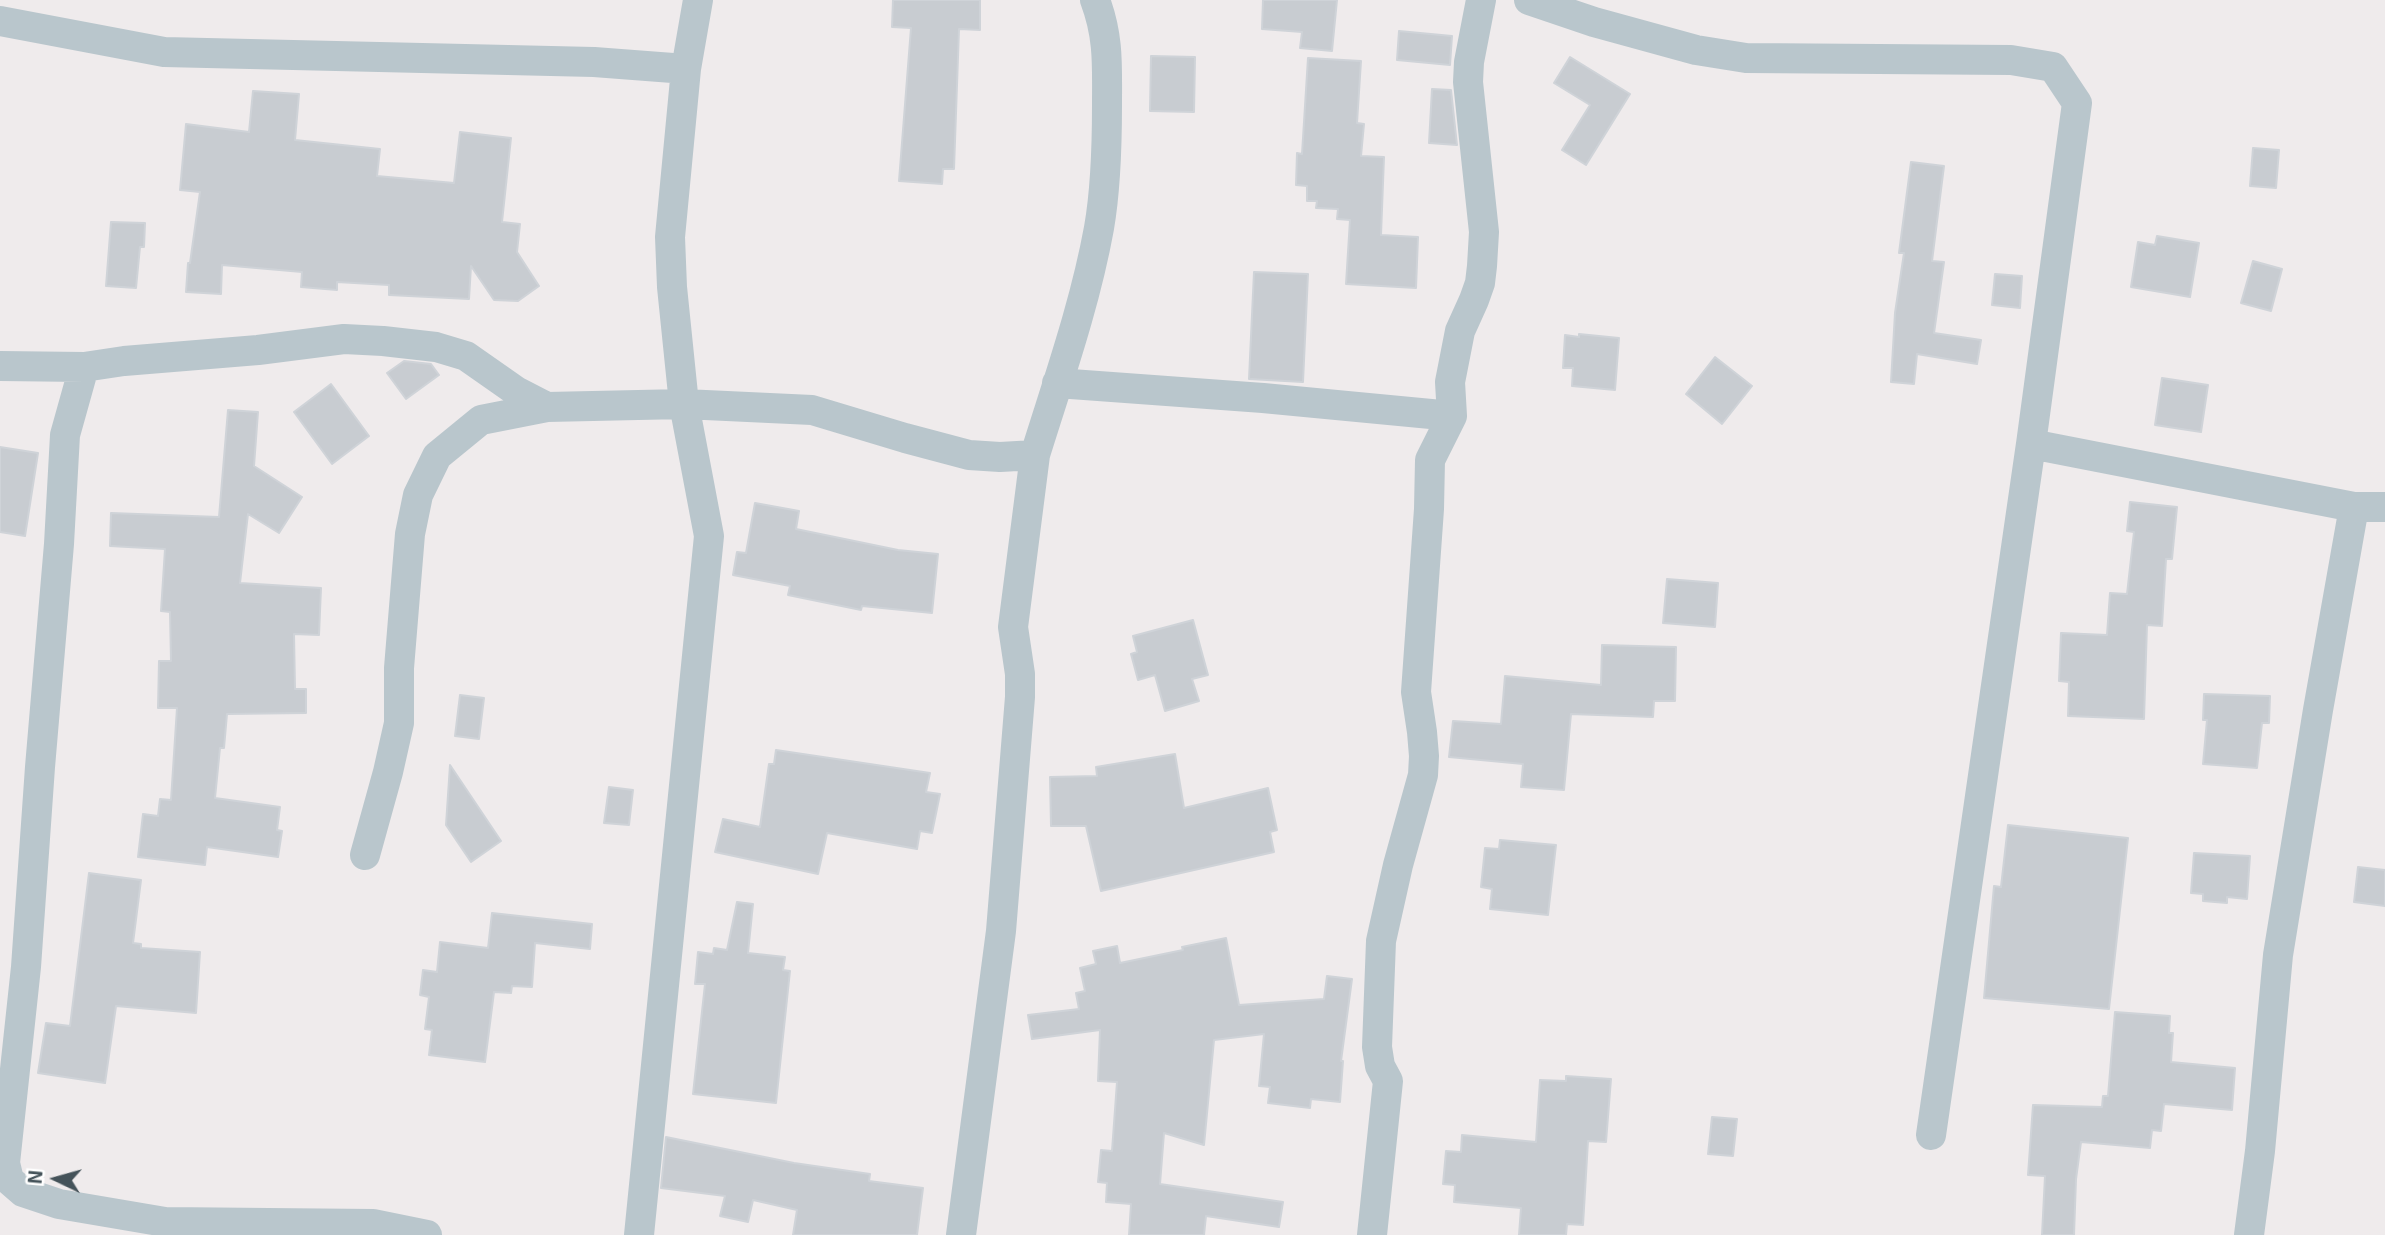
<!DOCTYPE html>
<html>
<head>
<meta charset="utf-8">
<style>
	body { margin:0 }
	#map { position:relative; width:2385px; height:1235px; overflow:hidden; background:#efebec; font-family:"Exo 2",sans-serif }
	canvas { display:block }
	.north { position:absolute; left:21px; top:1144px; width:70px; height:70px; -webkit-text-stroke:5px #fff; paint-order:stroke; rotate:275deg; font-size:19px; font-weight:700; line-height:28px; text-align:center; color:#445259 }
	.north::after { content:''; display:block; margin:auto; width:24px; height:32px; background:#445259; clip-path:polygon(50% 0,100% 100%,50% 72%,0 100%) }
</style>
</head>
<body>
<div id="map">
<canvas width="2385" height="1235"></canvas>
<div class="north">N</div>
</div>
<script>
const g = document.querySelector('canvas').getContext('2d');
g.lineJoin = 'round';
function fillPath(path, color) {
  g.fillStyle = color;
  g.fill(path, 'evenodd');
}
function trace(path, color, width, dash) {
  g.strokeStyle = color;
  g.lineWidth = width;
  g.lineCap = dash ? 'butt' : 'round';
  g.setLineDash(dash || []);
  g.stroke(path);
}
const building = new Path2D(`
	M 893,0 L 980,0 L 980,30 L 959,29 L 954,169 L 943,169 L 942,184 L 899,181 L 911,28 L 892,27 Z
	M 1263,0 L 1337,0 L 1332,51 L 1300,48 L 1302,32 L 1262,29 Z
	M 1399,31 L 1452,36 L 1450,65 L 1397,60 Z
	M 1151,56 L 1195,57 L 1194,112 L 1150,111 Z
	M 1570,57 L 1630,94 L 1586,165 L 1562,150 L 1590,105 L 1554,83 Z
	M 1308,58 L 1361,61 L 1357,123 L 1364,124 L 1361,156 L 1384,157 L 1381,235 L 1418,237 L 1416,288 L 1346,284 L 1350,220 L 1337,219 L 1338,209 L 1316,208 L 1317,201 L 1307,201 L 1307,186 L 1296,185 L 1297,153 L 1302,154 Z
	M 1432,89 L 1451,90 L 1457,145 L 1429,143 Z
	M 253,91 L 299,94 L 295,140 L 380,149 L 377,176 L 454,183 L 460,132 L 511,138 L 502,222 L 520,224 L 517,252 L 539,286 L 518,301 L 494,300 L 471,266 L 469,299 L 389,295 L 389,285 L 337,282 L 337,290 L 301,287 L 302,272 L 222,265 L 221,294 L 186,292 L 188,263 L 190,263 L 200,192 L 180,190 L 186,124 L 249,132 Z
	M 2253,148 L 2279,150 L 2276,188 L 2250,186 Z
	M 1911,162 L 1944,166 L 1932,261 L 1944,262 L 1934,333 L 1981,340 L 1977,364 L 1917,354 L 1914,384 L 1891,382 L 1895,313 L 1904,253 L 1899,253 Z
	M 111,222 L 145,223 L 144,247 L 140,247 L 136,288 L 106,286 Z
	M 2157,236 L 2199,243 L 2190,297 L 2131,287 L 2138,242 L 2155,245 Z
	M 2253,261 L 2282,269 L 2271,311 L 2241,303 Z
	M 1254,272 L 1308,274 L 1303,382 L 1249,379 Z
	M 1995,274 L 2022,276 L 2020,308 L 1992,305 Z
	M 1579,334 L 1619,338 L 1615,390 L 1572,386 L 1573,368 L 1563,368 L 1565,335 L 1579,337 Z
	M 1715,357 L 1752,386 L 1722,424 L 1686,394 Z
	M 404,361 L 431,364 L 439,375 L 406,399 L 387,373 Z
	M 2162,378 L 2208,385 L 2201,432 L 2155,425 Z
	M 331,384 L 369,436 L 332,464 L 294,412 Z
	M 228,410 L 258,412 L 254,466 L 302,497 L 279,533 L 248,514 L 240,583 L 321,588 L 319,635 L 294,634 L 295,689 L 306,689 L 306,713 L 227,714 L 224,748 L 220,748 L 215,798 L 280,807 L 277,830 L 282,831 L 278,857 L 207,847 L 205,865 L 138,857 L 143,814 L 158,816 L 160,799 L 171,800 L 177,708 L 158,708 L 159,661 L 171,661 L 170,612 L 161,611 L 165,549 L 110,546 L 111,513 L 219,517 Z
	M 0,447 L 38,453 L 25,536 L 0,532 Z
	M 2130,502 L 2177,507 L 2172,559 L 2166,559 L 2162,626 L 2147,625 L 2144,719 L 2068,716 L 2069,682 L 2059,681 L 2061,633 L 2107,635 L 2110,593 L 2127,594 L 2134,532 L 2127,531 Z
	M 755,503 L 799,511 L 796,529 L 898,550 L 938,554 L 932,613 L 862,606 L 861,610 L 788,595 L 790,586 L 733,575 L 737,552 L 746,553 Z
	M 1667,579 L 1718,583 L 1715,627 L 1663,623 Z
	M 1193,620 L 1208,675 L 1192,679 L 1199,701 L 1165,711 L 1155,675 L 1138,680 L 1131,654 L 1137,652 L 1133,636 Z
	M 1602,645 L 1676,647 L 1675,701 L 1654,701 L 1653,717 L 1571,714 L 1564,790 L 1521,787 L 1523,764 L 1449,757 L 1453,721 L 1501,724 L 1505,676 L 1601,685 Z
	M 2204,694 L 2270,696 L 2269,723 L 2262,723 L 2257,768 L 2203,764 L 2207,720 L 2203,720 Z
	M 460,695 L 484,698 L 479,739 L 455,736 Z
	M 776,750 L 930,773 L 926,792 L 940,794 L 932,833 L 920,831 L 917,849 L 827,833 L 818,874 L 715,852 L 723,819 L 760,827 L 769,764 L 774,764 Z
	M 1175,754 L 1184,808 L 1268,788 L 1277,830 L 1270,832 L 1274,852 L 1101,891 L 1086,826 L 1051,826 L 1050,777 L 1097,776 L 1096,767 Z
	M 450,765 L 501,841 L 471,862 L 446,825 Z
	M 609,787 L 633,790 L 629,825 L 604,823 Z
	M 2008,825 L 2128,838 L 2109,1009 L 1984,998 L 1994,886 L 2001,887 Z
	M 1500,840 L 1556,845 L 1548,915 L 1490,909 L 1492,889 L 1481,887 L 1485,848 L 1499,849 Z
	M 2194,853 L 2250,856 L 2247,899 L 2227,897 L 2227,903 L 2203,901 L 2203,894 L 2191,893 Z
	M 2358,867 L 2385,870 L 2385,906 L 2354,902 Z
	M 89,873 L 141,880 L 133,943 L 141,944 L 141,948 L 200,952 L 196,1013 L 116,1006 L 105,1083 L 38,1073 L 46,1023 L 70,1026 Z
	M 737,902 L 753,904 L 748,953 L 785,957 L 783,970 L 790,971 L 776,1103 L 693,1094 L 705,984 L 695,984 L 698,952 L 713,954 L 714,948 L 727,950 Z
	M 492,913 L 592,924 L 590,949 L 535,943 L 532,987 L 512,986 L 511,993 L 494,992 L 485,1062 L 429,1055 L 432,1030 L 425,1029 L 429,997 L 420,995 L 423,970 L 437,972 L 440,942 L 488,948 Z
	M 1226,938 L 1239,1005 L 1324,999 L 1327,976 L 1352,979 L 1341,1061 L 1343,1061 L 1340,1102 L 1311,1099 L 1310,1108 L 1268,1103 L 1270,1087 L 1259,1086 L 1264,1034 L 1214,1040 L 1204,1145 L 1164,1133 L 1160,1184 L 1283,1202 L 1279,1227 L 1206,1216 L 1204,1235 L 1129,1235 L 1131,1204 L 1106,1202 L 1107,1183 L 1098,1182 L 1101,1150 L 1112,1151 L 1117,1082 L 1098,1081 L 1100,1030 L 1032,1039 L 1028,1015 L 1079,1009 L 1076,993 L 1085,991 L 1080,968 L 1096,964 L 1093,951 L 1117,946 L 1120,963 L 1183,950 L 1182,947 Z
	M 2115,1012 L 2170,1016 L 2169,1033 L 2173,1033 L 2171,1062 L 2235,1068 L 2232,1110 L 2164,1104 L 2161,1131 L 2152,1130 L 2150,1148 L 2081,1142 L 2076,1179 L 2074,1235 L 2042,1235 L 2045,1176 L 2028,1175 L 2033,1105 L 2102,1107 L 2103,1096 L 2108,1096 Z
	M 1566,1076 L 1611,1079 L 1606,1142 L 1588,1141 L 1583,1225 L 1567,1224 L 1566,1235 L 1519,1235 L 1521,1208 L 1454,1202 L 1455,1185 L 1443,1184 L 1446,1151 L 1461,1152 L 1462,1135 L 1536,1142 L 1540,1080 L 1566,1081 Z
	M 1712,1117 L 1737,1119 L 1733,1156 L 1708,1154 Z
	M 666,1137 L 794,1163 L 870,1174 L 869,1181 L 923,1188 L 917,1235 L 793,1235 L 797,1210 L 753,1200 L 748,1222 L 720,1216 L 725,1196 L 661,1188 Z`);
const minor = new Path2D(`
	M 1529,0 L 1594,22 L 1696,50 L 1746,58 L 2011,60 L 2053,67 L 2077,103 L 2031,444
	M 0,21 L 164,52 L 594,62 L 686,69
	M 0,366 L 84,367 L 124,361 L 258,350 L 344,339 L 383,341 L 436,347 L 466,356 L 516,391 L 547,407 L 684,404 L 812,410 L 905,438 L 969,455 L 1000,457 L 1035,455 C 1058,381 1085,305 1099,228 C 1106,188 1107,146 1107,105 C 1107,66 1109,37 1095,0
	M 84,367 L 65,435 L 59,544 L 40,767 L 26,967 L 5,1163 L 9,1180 L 23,1192 L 59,1204 L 165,1222 L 373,1224 L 427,1235
	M 1057,383 L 1263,398 L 1452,416
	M 365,855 L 388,772 L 399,723 L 399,668 L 410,534 L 418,495 L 437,456 L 481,420 L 547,407
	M 1931,1135 L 2031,444 L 2354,507 L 2385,507
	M 639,1235 L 709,536 L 684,404 L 672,287 L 670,237 L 686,69 L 698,0
	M 961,1235 L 1001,931 L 1020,697 L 1020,674 L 1013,627 L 1035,455
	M 1372,1235 L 1388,1081 L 1380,1066 L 1377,1047 L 1381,941 L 1398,865 L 1423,775 L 1424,756 L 1422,732 L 1416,692 L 1429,509 L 1430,460 L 1452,416 L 1450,382 L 1460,331 L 1474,300 L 1480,283 L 1482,266 L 1484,232 L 1468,82 L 1469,62 L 1481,0
	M 2249,1235 L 2260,1151 L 2278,955 L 2318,710 L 2354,507`);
fillPath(building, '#c8ccd1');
trace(building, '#cfd3d8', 2);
trace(minor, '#b9c6cc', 30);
</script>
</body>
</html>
